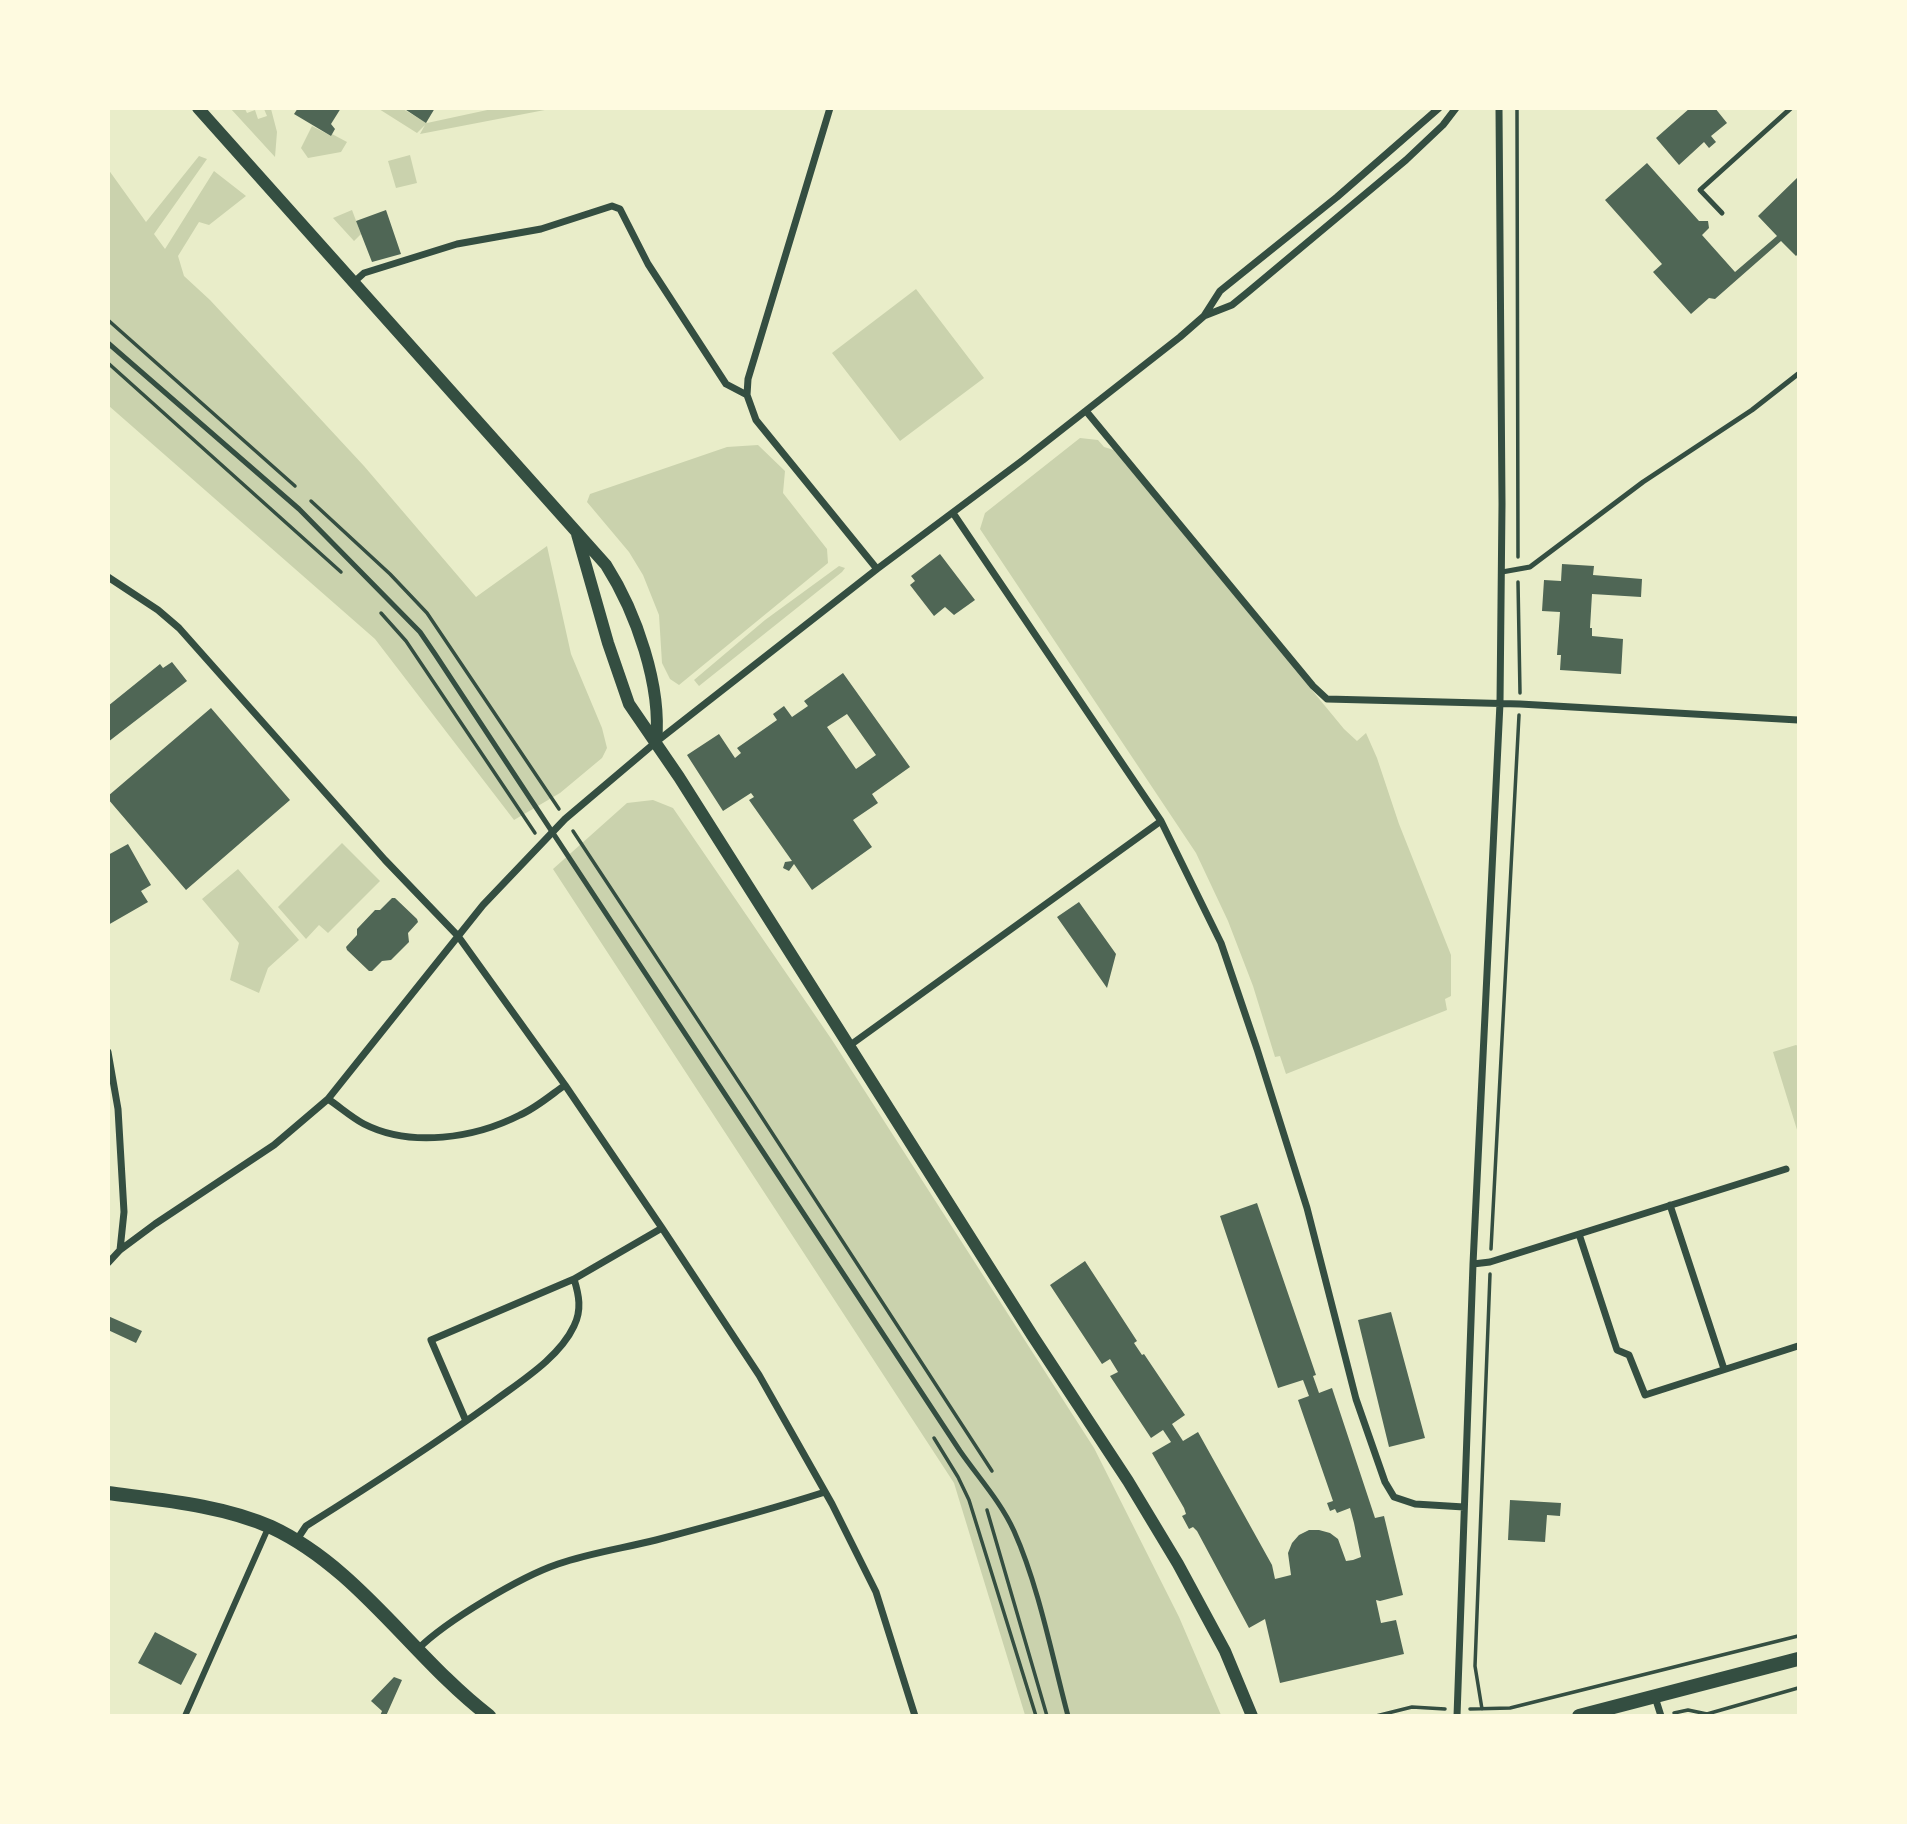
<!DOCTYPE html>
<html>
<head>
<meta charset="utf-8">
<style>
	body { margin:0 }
	#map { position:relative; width:1907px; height:1824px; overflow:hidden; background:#e9edc9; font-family:Helvetica,sans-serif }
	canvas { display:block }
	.frame { position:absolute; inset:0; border:110px solid #fefae0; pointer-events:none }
</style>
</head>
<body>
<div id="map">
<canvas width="1907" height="1824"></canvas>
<div class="frame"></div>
</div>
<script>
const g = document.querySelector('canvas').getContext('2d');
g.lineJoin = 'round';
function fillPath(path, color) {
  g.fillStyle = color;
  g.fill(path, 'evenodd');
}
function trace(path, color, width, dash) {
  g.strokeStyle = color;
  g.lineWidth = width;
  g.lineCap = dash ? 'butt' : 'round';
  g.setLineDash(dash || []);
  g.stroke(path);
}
const green = new Path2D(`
	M 231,109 L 245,109 L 247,113 L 255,110 L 258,119 L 267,116 L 264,109 L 271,109 L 277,132 L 275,157 Z
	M 379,109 L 403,109 L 427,123 L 492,109 L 550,109 L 420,134 L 425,125 L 417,133 Z
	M 312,126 L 331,136 L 332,134 L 347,142 L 341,152 L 308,158 L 301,148 Z
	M 410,155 L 417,183 L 396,188 L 388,161 Z
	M 199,156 L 207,159 L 154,234 L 165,249 L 214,171 L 246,196 L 209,225 L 199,222 L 178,256 L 184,276 L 210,300 L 364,466 L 476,597 L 547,546 L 571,654 L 602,728 L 607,748 L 602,758 L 560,793 L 514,820 L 375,639 L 109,406 L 108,169 L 146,222 Z
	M 352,210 L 361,234 L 354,241 L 333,218 Z
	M 916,289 L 984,378 L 900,441 L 832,353 Z
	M 1080,438 L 1098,440 L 1104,447 L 1114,450 L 1344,729 L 1357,741 L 1366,733 L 1377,758 L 1399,824 L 1451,955 L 1451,996 L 1445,999 L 1447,1010 L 1286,1074 L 1280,1056 L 1275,1057 L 1253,986 L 1228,921 L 1196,853 L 980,529 L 985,513 Z
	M 758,445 L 785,471 L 783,493 L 827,549 L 828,563 L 679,685 L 670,679 L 662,663 L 659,615 L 643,575 L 629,552 L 587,502 L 590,494 L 727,447 Z
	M 839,566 L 845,568 L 842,572 L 699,686 L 694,680 L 765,620 Z
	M 653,800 L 673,808 L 832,1040 L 1094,1448 L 1179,1617 L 1221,1715 L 1025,1715 L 954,1483 L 553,869 L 627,803 Z
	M 342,843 L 380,881 L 328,933 L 319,925 L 306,939 L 278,907 Z
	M 238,869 L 299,940 L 268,968 L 259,993 L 230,980 L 239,943 L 202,899 Z
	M 1796,1045 L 1798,1046 L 1798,1133 L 1773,1052 Z`);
const building = new Path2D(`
	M 298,108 L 341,108 L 331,124 L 335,129 L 331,136 L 294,114 Z
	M 403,108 L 435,108 L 426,123 Z
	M 1690,108 L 1715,108 L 1727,123 L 1711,136 L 1716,142 L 1709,148 L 1704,142 L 1679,165 L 1656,138 Z
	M 1647,163 L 1699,221 L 1708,221 L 1709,228 L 1702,235 L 1735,272 L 1777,236 L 1758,216 L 1798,177 L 1798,254 L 1796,256 L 1781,241 L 1715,299 L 1709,298 L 1691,314 L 1653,272 L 1662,264 L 1605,200 Z
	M 386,210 L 401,254 L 372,262 L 356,221 Z
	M 940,554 L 975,600 L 954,615 L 945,607 L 934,616 L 910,585 L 915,581 L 911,576 Z
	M 1562,564 L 1594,566 L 1593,575 L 1642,579 L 1641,597 L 1592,594 L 1590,628 L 1592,628 L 1592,636 L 1623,639 L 1621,674 L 1560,670 L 1561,655 L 1557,655 L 1560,612 L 1542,611 L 1544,580 L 1561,581 Z
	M 172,662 L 187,681 L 108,742 L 108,706 L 160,664 L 163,668 Z
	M 843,673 L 910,767 L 872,794 L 878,803 L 853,820 L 872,847 L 812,890 L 794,864 L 789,871 L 783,868 L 785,862 L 792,861 L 749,800 L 754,797 L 751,793 L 723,811 L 687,755 L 719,734 L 735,758 L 741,753 L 737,748 L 777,720 L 773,714 L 784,706 L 792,717 L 808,706 L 804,701 ZM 847,714 L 876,755 L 856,769 L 827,727 Z
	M 211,708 L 290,800 L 186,890 L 108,799 L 108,796 Z
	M 128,844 L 151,885 L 141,891 L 148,902 L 108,925 L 108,855 Z
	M 392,898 L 395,898 L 417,919 L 418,922 L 408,933 L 409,942 L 391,960 L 382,961 L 372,971 L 369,971 L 347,950 L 346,947 L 357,935 L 357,929 L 375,910 L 380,910 Z
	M 1079,902 L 1116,954 L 1107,988 L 1057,917 Z
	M 1257,1203 L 1316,1375 L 1313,1376 L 1319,1393 L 1332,1388 L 1375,1518 L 1384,1516 L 1403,1595 L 1380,1601 L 1376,1600 L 1381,1623 L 1396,1620 L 1404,1654 L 1280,1683 L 1265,1619 L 1249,1628 L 1197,1531 L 1193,1527 L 1189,1529 L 1182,1516 L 1186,1514 L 1184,1508 L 1152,1453 L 1171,1442 L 1163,1430 L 1151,1438 L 1110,1376 L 1118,1372 L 1110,1359 L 1102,1364 L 1050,1285 L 1085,1261 L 1137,1341 L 1134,1343 L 1142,1355 L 1144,1354 L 1185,1415 L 1172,1424 L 1183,1441 L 1198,1432 L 1272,1565 L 1275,1579 L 1291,1575 L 1288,1553 L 1292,1543 L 1299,1535 L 1309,1530 L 1319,1530 L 1330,1533 L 1338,1539 L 1346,1561 L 1353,1560 L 1361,1557 L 1354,1523 L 1350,1508 L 1337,1513 L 1335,1509 L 1330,1511 L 1327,1503 L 1333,1501 L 1298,1400 L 1309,1396 L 1303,1380 L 1278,1388 L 1220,1216 Z
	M 1391,1312 L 1425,1438 L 1389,1447 L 1358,1320 Z
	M 108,1316 L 142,1331 L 136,1343 L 108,1330 Z
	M 1510,1500 L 1561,1503 L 1560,1516 L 1547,1515 L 1545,1542 L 1508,1540 Z
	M 155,1632 L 197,1654 L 181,1685 L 138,1663 Z
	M 394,1677 L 402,1680 L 386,1716 L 380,1716 L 382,1711 L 371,1701 Z`);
const path = new Path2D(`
	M 1517,108 L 1518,557
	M 108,320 L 295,486
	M 108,363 L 341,572
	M 311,501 L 390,574 L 427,613 L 559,809
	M 1518,582 L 1520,693
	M 381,613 L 406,641 L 535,833
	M 573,831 L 750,1099 L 992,1471
	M 1491,1249 L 1519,715
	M 934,1438 L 958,1477 L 969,1500 L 1036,1716
	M 987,1510 L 1047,1716
	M 1470,1709 L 1510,1708 L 1798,1636
	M 1482,1709 L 1475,1666 L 1490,1274
	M 1674,1713 L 1688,1710 L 1707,1714 L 1798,1688
	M 1376,1716 L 1412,1707 L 1445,1709`);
const service = new Path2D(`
	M 1722,213 L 1700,190 L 1791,108
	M 108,343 L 299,509 L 420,632 L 435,654 L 960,1451 C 978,1477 1001,1502 1014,1531 C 1039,1587 1052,1656 1068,1716
	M 1502,572 L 1530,567 L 1643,482 L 1752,410 L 1798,374`);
const pedestrian = new Path2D(`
	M 185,1716 L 269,1526`);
const minor = new Path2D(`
	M 830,108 L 748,379 L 747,395 L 756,420 L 877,569
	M 354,282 L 364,273 L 457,244 L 541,229 L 612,206 L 620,209 L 648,264 L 726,384 L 747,395
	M 1204,316 L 1232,305 L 1248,292 L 1406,160 L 1443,125 L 1456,108
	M 1086,411 L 1313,686 L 1327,699 L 1520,704 L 1798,720
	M 953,513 L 1161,821 L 1221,943 L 1257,1049 L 1307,1208 L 1356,1399 L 1385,1482 L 1394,1497 L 1415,1504 L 1464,1507
	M 108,577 L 158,610 L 179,628 L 385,860 L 458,936 L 565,1085 L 662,1228 L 759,1375 L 832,1504 L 876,1592 L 915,1716
	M 849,1046 L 1161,821
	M 108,1052 L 118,1109 L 124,1212 L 120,1250
	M 328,1099 C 340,1107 351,1117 364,1124 C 411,1148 475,1138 520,1115 C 536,1108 551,1095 565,1085
	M 1670,1205 L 1724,1369
	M 1579,1234 L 1617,1350 L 1629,1355 L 1645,1395 L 1798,1346
	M 108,1263 L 120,1250 L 155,1224 L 274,1145 L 328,1099 L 483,905 L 565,819 L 656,742 L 877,569 L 1023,460 L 1180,337 L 1204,316 L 1220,291 L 1337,197 L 1439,108
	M 1473,1264 L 1490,1262 L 1786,1169
	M 466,1421 L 431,1340 L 574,1279
	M 296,1541 L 306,1526 C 370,1486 432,1446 493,1402 C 521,1381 559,1358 574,1326 C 582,1310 579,1295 574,1279 L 662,1228
	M 418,1649 C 446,1621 520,1577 558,1564 C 590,1553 624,1548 656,1540 C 713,1525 769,1510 825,1492
	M 1655,1697 L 1661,1716
	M 1457,1716 L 1473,1264 L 1500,703 L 1502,504 L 1499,108`);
const tertiary = new Path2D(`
	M 198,108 L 606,565 C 636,612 662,686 656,742
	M 577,534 L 608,643 L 629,704 L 679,777 L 1032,1335 L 1128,1481 L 1178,1564 L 1225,1651 L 1252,1716`);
const secondary = new Path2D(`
	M 108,1493 C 161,1500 222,1505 271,1527 C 359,1568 413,1658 489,1716
	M 1579,1716 L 1798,1659`);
fillPath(green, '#cad2ad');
fillPath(building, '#4f6655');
trace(path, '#344e41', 3.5);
trace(service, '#344e41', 5);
trace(pedestrian, '#344e41', 6);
trace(minor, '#344e41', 7);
trace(tertiary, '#344e41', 12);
trace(secondary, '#344e41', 14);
</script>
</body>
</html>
